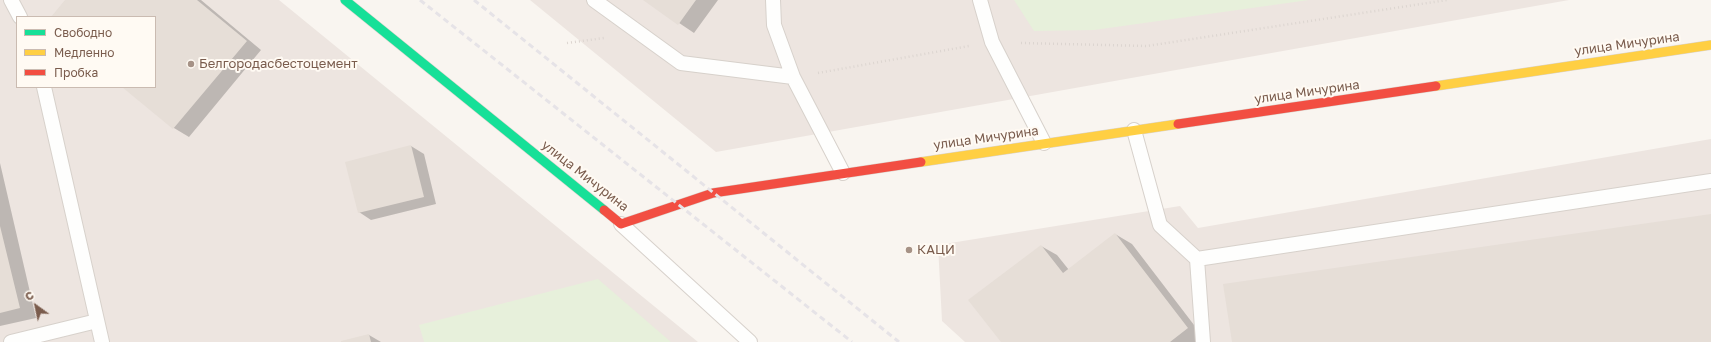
<!DOCTYPE html>
<html>
<head>
<meta charset="utf-8">
<style>
	body { margin:0 }
	#map { position:relative; width:1711px; height:342px; overflow:hidden; background:#f9f5f0; font-family:"Golos Text",sans-serif }
	canvas { display:block }
	.legend { position:absolute; left:16px; top:16px; width:140px; height:72px; box-sizing:border-box; background:#fffaf3; border:1px solid #cabbb1; margin:0; padding:5px 7px; list-style:none; font-size:12px; color:#7a5c4d }
	.legend li { display:flex; align-items:center; gap:8px; height:20px }
	.legend b { width:20px; border:1px solid #cabbb1 }
	.north { position:absolute; left:16px; top:286px; width:40px; height:40px; -webkit-text-stroke:3px #fffaf3; paint-order:stroke; rotate:327deg; font-size:11px; font-weight:700; line-height:16px; text-align:center; color:#7a5c4d }
	.north::after { content:''; display:block; margin:auto; width:14px; height:18px; background:#7a5c4d; clip-path:polygon(50% 0,100% 100%,50% 72%,0 100%) }
</style>
</head>
<body>
<div id="map">
<canvas width="1711" height="342"></canvas>
<ul class="legend">
<li><b style="height:5px;background:#16e098"></b>Свободно</li>
<li><b style="height:5px;background:#ffcf43"></b>Медленно</li>
<li><b style="height:5px;background:#f24e42"></b>Пробка</li>
</ul>
<div class="north">С</div>
</div>
<script>
const g = document.querySelector('canvas').getContext('2d');
g.lineJoin = 'round';
function fillPath(path, color) {
  g.fillStyle = color;
  g.fill(path, 'evenodd');
}
function trace(path, color, width, dash) {
  g.strokeStyle = color;
  g.lineWidth = width;
  g.lineCap = dash ? 'butt' : 'round';
  g.setLineDash(dash || []);
  g.stroke(path);
}
function label(font, color, halo, rows, align = 'center') {
  g.font = font + ' "Golos Text",sans-serif';
  g.lineWidth = 4;
  g.setLineDash([]);
  g.textBaseline = 'middle';
  g.strokeStyle = halo;
  g.fillStyle = color;
  for (const [text, x, y, turn = 0] of rows) {
    g.save();
    g.translate(x, y);
    g.rotate((+turn || 0) * Math.PI / 180);
    g.textAlign = isNaN(turn) ? turn : align;
    if (halo) g.strokeText(text, 0, 0);
    g.fillText(text, 0, 0);
    g.restore();
  }
}
const industrial = new Path2D(`
	M 0,0 L 279,0 L 698,342 L 0,342 ZM 17,17 L 155,17 L 155,87 L 17,87 Z
	M 530,0 L 1569,0 L 716,152 Z
	M 1711,139 L 1711,342 L 965,342 L 942,321 L 938,245 L 1180,206 L 1198,228 Z`);
const green = new Path2D(`
	M 1014,0 L 1309,0 L 1094,30 L 1034,31 Z
	M 598,279 L 671,342 L 424,342 L 419,325 Z`);
const shadow = new Path2D(`
	M 66,0 L 201,0 L 261,50 L 189,137 L 174,128 L 124,87 L 155,87 L 155,17 L 52,17 Z
	M 645,0 L 718,0 L 694,33 Z
	M 411,146 L 424,154 L 436,204 L 371,220 L 359,212 Z
	M 0,163 L 36,318 L 0,326 Z
	M 1115,234 L 1132,244 L 1204,338 L 1199,342 L 1002,342 L 1041,246 L 1057,255 L 1069,270 Z
	M 369,335 L 381,342 L 343,342 Z`);
const building = new Path2D(`
	M 65,0 L 197,0 L 247,41 L 173,129 L 122,87 L 155,87 L 155,17 L 51,17 Z
	M 643,0 L 696,0 L 678,25 Z
	M 411,145 L 424,197 L 358,213 L 345,162 Z
	M 1711,214 L 1711,342 L 1232,342 L 1223,284 Z
	M 0,226 L 20,308 L 0,313 Z
	M 1115,233 L 1188,328 L 1170,342 L 1001,342 L 968,300 L 1041,245 L 1063,273 Z
	M 369,334 L 371,342 L 341,342 L 341,341 Z`);
const path = new Path2D(`
	M 567,43 L 604,38
	M 1021,43 L 1147,46 L 1447,0
	M 818,73 L 969,46`);
const lane = new Path2D(`
	M 11,0 L 20,17
	M 594,0 L 681,63 L 793,77
	M 773,0 L 774,25 L 793,77 L 843,173
	M 980,0 L 992,42 L 1044,143
	M 44,87 L 102,342
	M 1134,130 L 1160,225 L 1197,259 L 1203,342
	M 621,224 L 750,342
	M 1197,259 L 1711,181
	M 11,342 L 97,321`);
const fast = new Path2D(`
	M 345,0 L 604,210`);
const slow = new Path2D(`
	M 1436,86 L 1711,45
	M 921,162 L 1178,124`);
const jam = new Path2D(`
	M 1178,124 L 1436,86
	M 604,210 L 621,224 L 713,193 L 921,162`);
const rail = new Path2D(`
	M 420,0 L 852,342
	M 474,0 L 899,342`);
const markers = [
	[191,64,4,"#a69286"],
	[909,250,4,"#a69286"]
];
const streetNames = [
	["улица Мичурина",1627,44,-8],
	["улица Мичурина",1307,92,-8],
	["улица Мичурина",986,138,-8],
	["улица Мичурина",585,176,38]
];
const poiNames = [
	["Белгородасбестоцемент",199,64],
	["КАЦИ",917,250]
];
fillPath(industrial, '#ede5e0');
fillPath(green, '#e7f0db');
fillPath(shadow, '#0003');
fillPath(building, '#e6ded7');
trace(lane, '#d7d1cb', 16);
trace(fast, '#d9d2cb', 10);
trace(slow, '#d9d2cb', 10);
trace(jam, '#d9d2cb', 10);
trace(path, '#dcd5d0', 2.5, [1, 3]);
trace(lane, '#fefefd', 14);
trace(fast, '#16e098', 9);
trace(slow, '#ffcf43', 9);
trace(jam, '#f24e42', 9);
trace(rail, '#e6e3e7', 3, [6, 4]);
for (const [x, y, r, color] of markers) {
  const dot = new Path2D();
  dot.arc(x, y, r, 0, 2 * Math.PI);
  g.fillStyle = color;
  g.fill(dot);
  trace(dot, '#fffaf3', 1.5);
}
label('13px', '#7a5c4d', '#fffaf3', streetNames);
label('13px', '#7a5c4d', '#fffaf3', poiNames, 'left');
</script>
</body>
</html>
